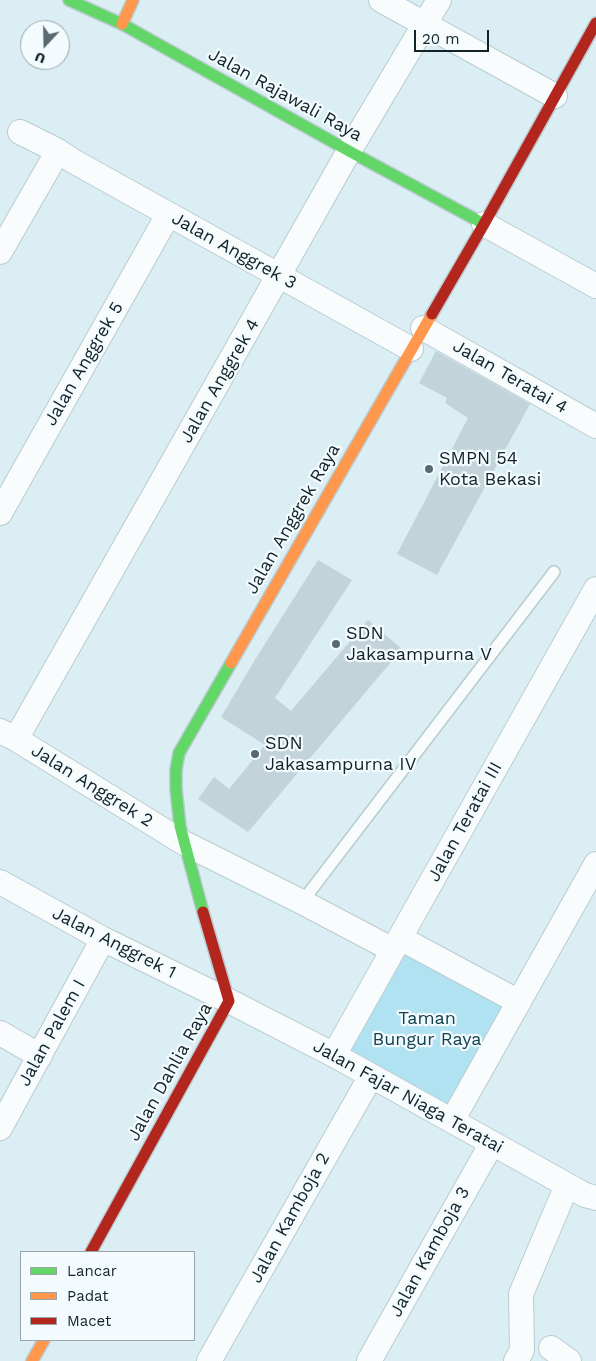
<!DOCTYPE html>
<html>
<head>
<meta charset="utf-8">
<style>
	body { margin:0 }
	#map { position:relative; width:596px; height:1361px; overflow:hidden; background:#daeef4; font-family:"Work Sans",sans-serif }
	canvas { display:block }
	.legend { position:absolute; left:20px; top:1251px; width:175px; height:90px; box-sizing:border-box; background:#f3fbfe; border:1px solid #99a5a8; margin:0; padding:6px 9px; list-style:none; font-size:15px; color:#122328 }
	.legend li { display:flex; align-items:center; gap:10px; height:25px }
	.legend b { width:25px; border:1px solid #99a5a8 }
	.north { position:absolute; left:20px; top:20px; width:50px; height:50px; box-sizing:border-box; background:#f3fbfe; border:1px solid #99a5a8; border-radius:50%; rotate:201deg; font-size:14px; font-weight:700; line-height:20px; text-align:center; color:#122328 }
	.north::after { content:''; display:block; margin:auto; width:18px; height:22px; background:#586a6f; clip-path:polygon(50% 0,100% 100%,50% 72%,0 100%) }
	.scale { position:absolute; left:414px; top:30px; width:75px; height:22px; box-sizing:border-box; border:2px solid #122328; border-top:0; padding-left:6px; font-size:15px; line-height:18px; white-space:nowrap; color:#122328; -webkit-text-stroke:4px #f3fbfe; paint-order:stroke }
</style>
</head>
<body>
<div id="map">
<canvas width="596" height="1361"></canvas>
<ul class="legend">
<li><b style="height:6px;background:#63d668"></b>Lancar</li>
<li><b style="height:6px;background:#ff974d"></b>Padat</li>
<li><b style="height:6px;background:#b3261e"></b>Macet</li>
</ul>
<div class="north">U</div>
<div class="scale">20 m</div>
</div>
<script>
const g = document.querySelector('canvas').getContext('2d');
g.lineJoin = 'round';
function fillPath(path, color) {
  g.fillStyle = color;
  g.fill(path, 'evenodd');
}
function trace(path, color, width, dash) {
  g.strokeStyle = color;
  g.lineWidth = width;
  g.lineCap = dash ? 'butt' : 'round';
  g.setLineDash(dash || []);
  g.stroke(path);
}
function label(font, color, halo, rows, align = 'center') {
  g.font = font + ' "Work Sans",sans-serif';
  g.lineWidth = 4.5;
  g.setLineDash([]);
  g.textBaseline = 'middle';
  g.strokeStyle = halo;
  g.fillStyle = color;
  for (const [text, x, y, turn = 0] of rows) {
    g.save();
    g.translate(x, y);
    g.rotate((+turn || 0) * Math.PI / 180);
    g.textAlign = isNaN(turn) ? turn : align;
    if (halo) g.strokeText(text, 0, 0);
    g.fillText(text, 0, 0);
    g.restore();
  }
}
const green = new Path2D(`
	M 401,947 L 511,1004 L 451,1114 L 341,1053 Z`);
const building = new Path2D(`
	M 436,351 L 530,404 L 437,575 L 397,554 L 468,418 L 445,403 L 447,398 L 419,383 Z
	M 318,560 L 352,580 L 275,698 L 291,711 L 368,620 L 402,649 L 248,832 L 198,799 L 214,777 L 229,789 L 265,745 L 221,717 L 256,658 Z`);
const lane = new Path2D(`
	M 302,902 L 554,572`);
const street = new Path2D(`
	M 381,0 L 555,96
	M 20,132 L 58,151 L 73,161 L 411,349
	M 484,224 L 596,286
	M 0,252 L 58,151
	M 423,328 L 596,426
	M 0,513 L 168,215
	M 0,731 L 16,739 L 184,843 L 302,902 L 393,950
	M 16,739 L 349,151 L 439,0
	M 0,882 L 103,939 L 229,1001 L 334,1055 L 585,1195 L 596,1198
	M 400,938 L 519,1002
	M 0,1033 L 40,1056
	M 334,1055 L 596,589
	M 452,1121 L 596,864
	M 0,1128 L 103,939
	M 551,1348 L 569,1361
	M 209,1361 L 371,1076
	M 369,1361 L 492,1143
	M 516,1361 L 522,1350 L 521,1294 L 567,1185`);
const fast = new Path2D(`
	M 69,0 L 122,24 L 349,151 L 484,224
	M 203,912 L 180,826 L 176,789 L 176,770 L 179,753 L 231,663`);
const slow = new Path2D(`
	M 122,24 L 133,0
	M 231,663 L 432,314
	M 32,1361 L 44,1340`);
const jam = new Path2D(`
	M 432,314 L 484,224 L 596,23
	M 91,1252 L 229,1001 L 203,912`);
const markers = [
	[429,469,5,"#586a6f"],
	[336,644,5,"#586a6f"],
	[255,754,5,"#586a6f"]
];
const streetNames = [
	["Jalan Rajawali Raya",285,95,29],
	["Jalan Anggrek 3",234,251,29],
	["Jalan Anggrek 5",84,364,-60],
	["Jalan Teratai 4",510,377,30],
	["Jalan Anggrek 4",220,381,-60],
	["Jalan Anggrek Raya",293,519,-60],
	["Jalan Anggrek 2",92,786,32],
	["Jalan Teratai III",465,822,-61],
	["Jalan Anggrek 1",114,943,27],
	["Jalan Palem I",52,1033,-61],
	["Jalan Dahlia Raya",170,1072,-61],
	["Jalan Fajar Niaga Teratai",408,1097,29],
	["Jalan Kamboja 2",290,1218,-61],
	["Jalan Kamboja 3",430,1252,-61]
];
const poiNames = [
	["SMPN 54",439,459],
	["Kota Bekasi",439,480],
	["SDN",346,634],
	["Jakasampurna V",346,655],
	["SDN",265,744],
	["Jakasampurna IV",265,765]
];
const parkNames = [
	["Taman",427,1019],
	["Bungur Raya",427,1040]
];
fillPath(green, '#b0e2f2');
fillPath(building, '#c2d4d9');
trace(lane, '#bacbd0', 14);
trace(street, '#bacbd0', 26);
trace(fast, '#bacbd0', 14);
trace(slow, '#bacbd0', 14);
trace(jam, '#bacbd0', 14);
trace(lane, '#f9fcfd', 11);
trace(street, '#f9fcfd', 24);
trace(fast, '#63d668', 11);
trace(slow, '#ff974d', 11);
trace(jam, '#b3261e', 11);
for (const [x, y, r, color] of markers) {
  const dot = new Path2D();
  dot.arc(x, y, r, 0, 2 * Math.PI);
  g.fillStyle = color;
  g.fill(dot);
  trace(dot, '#f3fbfe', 2);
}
label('18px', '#122328', '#f3fbfe', streetNames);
label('18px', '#122328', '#f3fbfe', poiNames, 'left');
label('18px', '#13414e', '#f3fbfe', parkNames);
</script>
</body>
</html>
